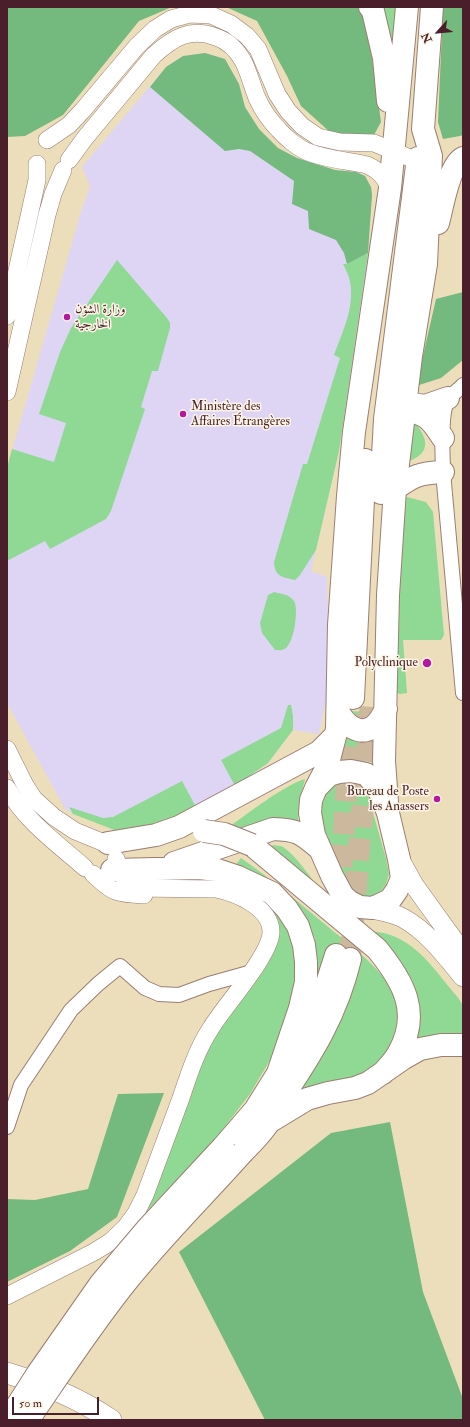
<!DOCTYPE html>
<html>
<head>
<meta charset="utf-8">
<style>
	body { margin:0 }
	#map { position:relative; width:470px; height:1427px; overflow:hidden; background:#ecdeba; font-family:"IM FELL Double Pica",serif }
	canvas { display:block }
	.frame { position:absolute; inset:0; border:8px solid #4a1f2b; pointer-events:none }
	.north { position:absolute; left:418px; top:12px; width:40px; height:40px; -webkit-text-stroke:3px #fcf5e5; paint-order:stroke; rotate:243deg; font-size:11px; font-weight:700; line-height:16px; text-align:center; color:#4a1f2b }
	.north::after { content:''; display:block; margin:auto; width:14px; height:18px; background:#4a1f2b; clip-path:polygon(50% 0,100% 100%,50% 72%,0 100%) }
	.scale { position:absolute; left:12px; top:1397px; width:87px; height:18px; box-sizing:border-box; border:2px solid #4a1f2b; border-top:0; padding-left:5px; font-size:12px; line-height:14px; white-space:nowrap; color:#4a1f2b; -webkit-text-stroke:3px #fcf5e5; paint-order:stroke }
</style>
</head>
<body>
<div id="map">
<canvas width="470" height="1427"></canvas>
<div class="frame"></div>
<div class="north">N</div>
<div class="scale">50 m</div>
</div>
<script>
const g = document.querySelector('canvas').getContext('2d');
g.lineJoin = 'round';
function fillPath(path, color) {
  g.fillStyle = color;
  g.fill(path, 'evenodd');
}
function trace(path, color, width, dash) {
  g.strokeStyle = color;
  g.lineWidth = width;
  g.lineCap = dash ? 'butt' : 'round';
  g.setLineDash(dash || []);
  g.stroke(path);
}
function label(font, color, halo, rows, align = 'center') {
  g.font = font + ' "IM FELL Double Pica",Amiri,serif';
  g.lineWidth = 3;
  g.setLineDash([]);
  g.textBaseline = 'middle';
  g.strokeStyle = halo;
  g.fillStyle = color;
  for (const [text, x, y, turn = 0] of rows) {
    g.save();
    g.translate(x, y);
    g.rotate((+turn || 0) * Math.PI / 180);
    g.textAlign = isNaN(turn) ? turn : align;
    if (halo) g.strokeText(text, 0, 0);
    g.fillText(text, 0, 0);
    g.restore();
  }
}
const built = new Path2D(`
	M 205,53 L 225,59 L 239,84 L 245,107 L 259,129 L 278,148 L 297,158 L 335,170 L 356,172 L 365,176 L 371,187 L 372,195 L 367,265 L 339,451 L 311,571 L 327,577 L 329,685 L 319,734 L 293,730 L 268,763 L 239,784 L 157,826 L 73,814 L 65,809 L 7,703 L 7,468 L 81,212 L 90,186 L 82,167 L 166,67 L 183,56 Z`);
const green = new Path2D(`
	M 378,7 L 399,7 L 398,60 Z
	M 368,253 L 339,451 L 316,550 L 300,575 L 295,580 C 282,577 275,577 274,562 L 303,464 L 307,464 L 340,358 L 334,355 C 342,333 355,307 350,282 C 349,276 346,270 343,264 L 347,264 Z
	M 117,260 L 167,318 L 170,323 L 170,328 L 158,371 L 152,371 L 141,407 L 145,409 L 111,511 L 106,519 L 50,549 L 45,541 L 7,561 L 7,468 L 12,449 L 54,462 L 66,423 L 39,414 L 60,352 L 71,328 Z
	M 414,421 C 428,439 432,452 408,462 Z
	M 403,496 L 426,502 L 433,512 L 444,635 L 441,640 L 403,640 L 407,693 L 400,694 L 395,692 Z
	M 274,592 C 282,594 289,594 294,601 C 299,609 294,642 286,648 C 282,651 279,650 275,650 L 262,633 L 260,623 L 268,595 Z
	M 288,705 L 291,705 L 293,716 L 293,730 L 268,763 L 235,786 L 221,760 L 281,728 Z
	M 344,711 L 378,712 L 366,725 Z
	M 344,727 L 379,728 L 378,766 C 366,759 352,754 338,756 Z
	M 305,779 L 299,803 L 298,821 L 288,819 L 240,831 L 227,828 C 248,814 282,786 305,779 Z
	M 182,781 L 196,807 L 157,826 L 117,831 L 73,814 L 69,807 L 103,818 L 113,817 Z
	M 347,782 L 355,783 L 364,789 L 369,799 L 386,858 L 389,874 L 386,884 L 379,894 L 371,898 L 361,898 L 341,882 L 316,805 C 326,792 329,784 347,782 Z
	M 274,845 C 277,846 280,845 283,847 C 296,855 316,884 324,897 L 267,848 Z
	M 241,858 C 273,880 303,906 333,931 C 353,947 379,967 391,989 C 404,1016 395,1048 374,1066 C 356,1082 318,1089 295,1096 L 309,1004 L 315,938 L 295,910 L 234,867 Z
	M 199,873 L 264,900 L 279,915 L 287,926 L 295,943 L 296,980 L 284,1029 L 273,1055 L 250,1094 L 213,1142 L 139,1219 L 196,1065 L 266,961 L 267,909 L 131,877 Z
	M 365,931 C 403,931 423,954 445,982 C 450,989 458,996 462,1004 C 465,1010 463,1030 463,1038 L 417,1039 C 417,1022 419,1003 414,987 C 408,970 378,944 365,931 Z`);
const forest = new Path2D(`
	M 7,7 L 172,7 L 139,21 L 63,115 L 25,136 L 7,137 Z
	M 226,7 L 361,7 L 366,15 L 381,122 L 374,135 L 331,133 L 301,106 L 287,76 L 257,21 Z
	M 443,7 L 463,7 L 463,135 L 460,136 L 443,139 L 438,122 Z
	M 205,53 L 225,59 L 239,84 L 245,107 L 259,129 L 278,148 L 297,158 L 335,170 L 356,172 L 365,176 L 371,187 L 372,195 L 368,253 L 347,264 L 344,253 L 336,240 L 309,229 L 308,211 L 292,204 L 294,181 L 250,151 L 239,149 L 225,151 L 150,87 L 166,67 L 183,56 Z
	M 463,292 L 463,360 L 441,378 L 416,386 L 436,299 Z
	M 164,1093 L 117,1217 L 70,1251 L 7,1282 L 7,1199 L 35,1200 L 88,1189 L 118,1094 Z
	M 390,1122 L 423,1292 L 463,1399 L 463,1420 L 265,1420 L 179,1252 L 331,1133 Z`);
const trunkTunnel = new Path2D(`
	M 339,900 L 353,698
	M 350,959 L 371,702`);
const minor = new Path2D(`
	M 463,385 C 459,390 453,393 449,398 C 439,411 443,455 443,472 L 463,693
	M 7,1127 L 21,1085 L 71,1010 L 98,984 L 120,966 L 145,988 L 159,994 L 179,995 L 209,984 L 252,972`);
const tertiary = new Path2D(`
	M 47,140 L 69,125 L 83,110 L 137,46 L 155,29 L 171,19 L 190,14 L 211,15 L 231,24 L 247,36 L 258,49 L 277,94 L 288,111 L 302,126 L 318,137 L 340,142 L 374,143 L 417,161
	M 69,160 L 85,138 L 154,55 C 173,38 190,27 216,37 C 228,41 237,50 243,61 C 249,72 252,86 257,98 C 262,109 270,121 279,130 C 286,138 298,148 308,152 C 325,159 349,161 367,165 C 380,171 383,176 390,188
	M 7,316 L 37,180 L 37,164
	M 7,392 L 47,215 L 53,194 L 63,170
	M 7,749 L 25,785 L 34,799 L 54,817 L 75,831 L 102,842
	M 7,788 C 25,821 58,844 85,868
	M 93,874 C 113,893 116,894 144,895
	M 7,1296 L 94,1252 L 110,1242 L 125,1228 L 136,1213 L 145,1195 C 157,1163 169,1130 181,1098 C 189,1074 197,1049 211,1028 C 224,1006 272,954 271,931 C 270,907 236,893 216,889 L 134,888 C 123,883 121,870 116,859`);
const secondary = new Path2D(`
	M 400,860 L 414,885 L 463,953
	M 363,907 C 376,910 392,912 403,918 C 428,932 445,955 463,977`);
const primary = new Path2D(`
	M 7,1373 C 46,1385 77,1397 111,1420`);
const trunk = new Path2D(`
	M 370,7 L 373,11 L 384,58 L 388,101
	M 438,223 C 442,208 449,165 463,158
	M 405,403 L 425,406 L 448,398
	M 404,409 C 428,415 430,418 443,438
	M 395,489 C 413,476 419,473 443,472
	M 381,493 L 385,419 L 418,158
	M 353,698 L 365,460
	M 338,711 C 344,723 358,737 373,727 C 379,723 383,715 386,709
	M 316,788 L 329,775 L 339,772 L 351,771 L 366,774 L 374,783 L 381,794 L 388,813 L 399,859 L 402,878 L 397,890 L 390,900 L 373,908 L 360,907 L 350,902 L 343,896 L 332,876 L 314,835 L 310,813 L 311,800 L 316,788 L 327,767 L 337,729 L 339,625 L 348,496 L 354,432 L 390,188 L 407,7
	M 387,802 L 384,761 L 388,595 L 395,489 L 411,356 L 426,264 L 431,156 L 423,129 L 432,7
	M 108,843 L 156,835 L 179,827 L 319,752 L 335,736
	M 252,845 L 377,949 C 403,981 422,1013 398,1054 C 394,1061 388,1067 383,1073
	M 174,863 L 273,829 C 299,830 301,833 320,849
	M 112,870 L 199,868 L 217,870 L 238,877 L 272,893 L 287,909 L 298,926 L 304,945 L 306,962 L 306,982 L 300,1008 L 278,1073
	M 269,1122 L 307,1099 L 328,1093 L 355,1088 L 368,1083 L 404,1058 L 420,1049 L 441,1045 L 463,1045
	M 223,1147 L 255,1110 L 310,1022 L 327,983 L 336,955
	M 243,1152 C 252,1143 262,1133 269,1122 C 273,1115 276,1107 280,1101 C 312,1054 337,1014 350,959`);
const trunkBridge = new Path2D(`
	M 204,831 L 224,834 L 252,845
	M 8,1420 L 38,1373 L 101,1283 L 146,1230 L 223,1147
	M 28,1420 C 59,1375 89,1329 123,1286 C 160,1239 203,1197 243,1152`);
const markers = [
	[67,317,4,"#b5179e"],
	[183,414,4,"#b5179e"],
	[427,663,5,"#b5179e"],
	[437,799,4,"#b5179e"]
];
const poiNames = [
	["وزارة الشؤن",75,310],
	["الخارجية",75,325],
	["Ministère des",191,407],
	["Affaires Étrangères",191,422],
	["Polyclinique",418,663,"right"],
	["Bureau de Poste",429,792,"right"],
	["les Anassers",429,807,"right"]
];
fillPath(built, '#ded5f5');
fillPath(green, '#90d994');
fillPath(forest, '#74b97e');
trace(trunkTunnel, '#ccb89d', 22, [22, 11]);
trace(minor, '#9b7e72', 16);
trace(tertiary, '#9b7e72', 18);
trace(secondary, '#9b7e72', 20);
trace(primary, '#9b7e72', 22);
trace(trunk, '#9b7e72', 24);
trace(minor, '#fff', 14);
trace(tertiary, '#fff', 17);
trace(secondary, '#fff', 19);
trace(primary, '#fff', 21);
trace(trunk, '#fff', 22);
trace(trunkBridge, '#9b7e72', 24, []);
trace(trunkBridge, '#fff', 22);
for (const [x, y, r, color] of markers) {
  const dot = new Path2D();
  dot.arc(x, y, r, 0, 2 * Math.PI);
  g.fillStyle = color;
  g.fill(dot);
  trace(dot, '#fcf5e5', 1.5);
}
label('13px', '#4a1f2b', '#fcf5e5', poiNames, 'left');
</script>
</body>
</html>
